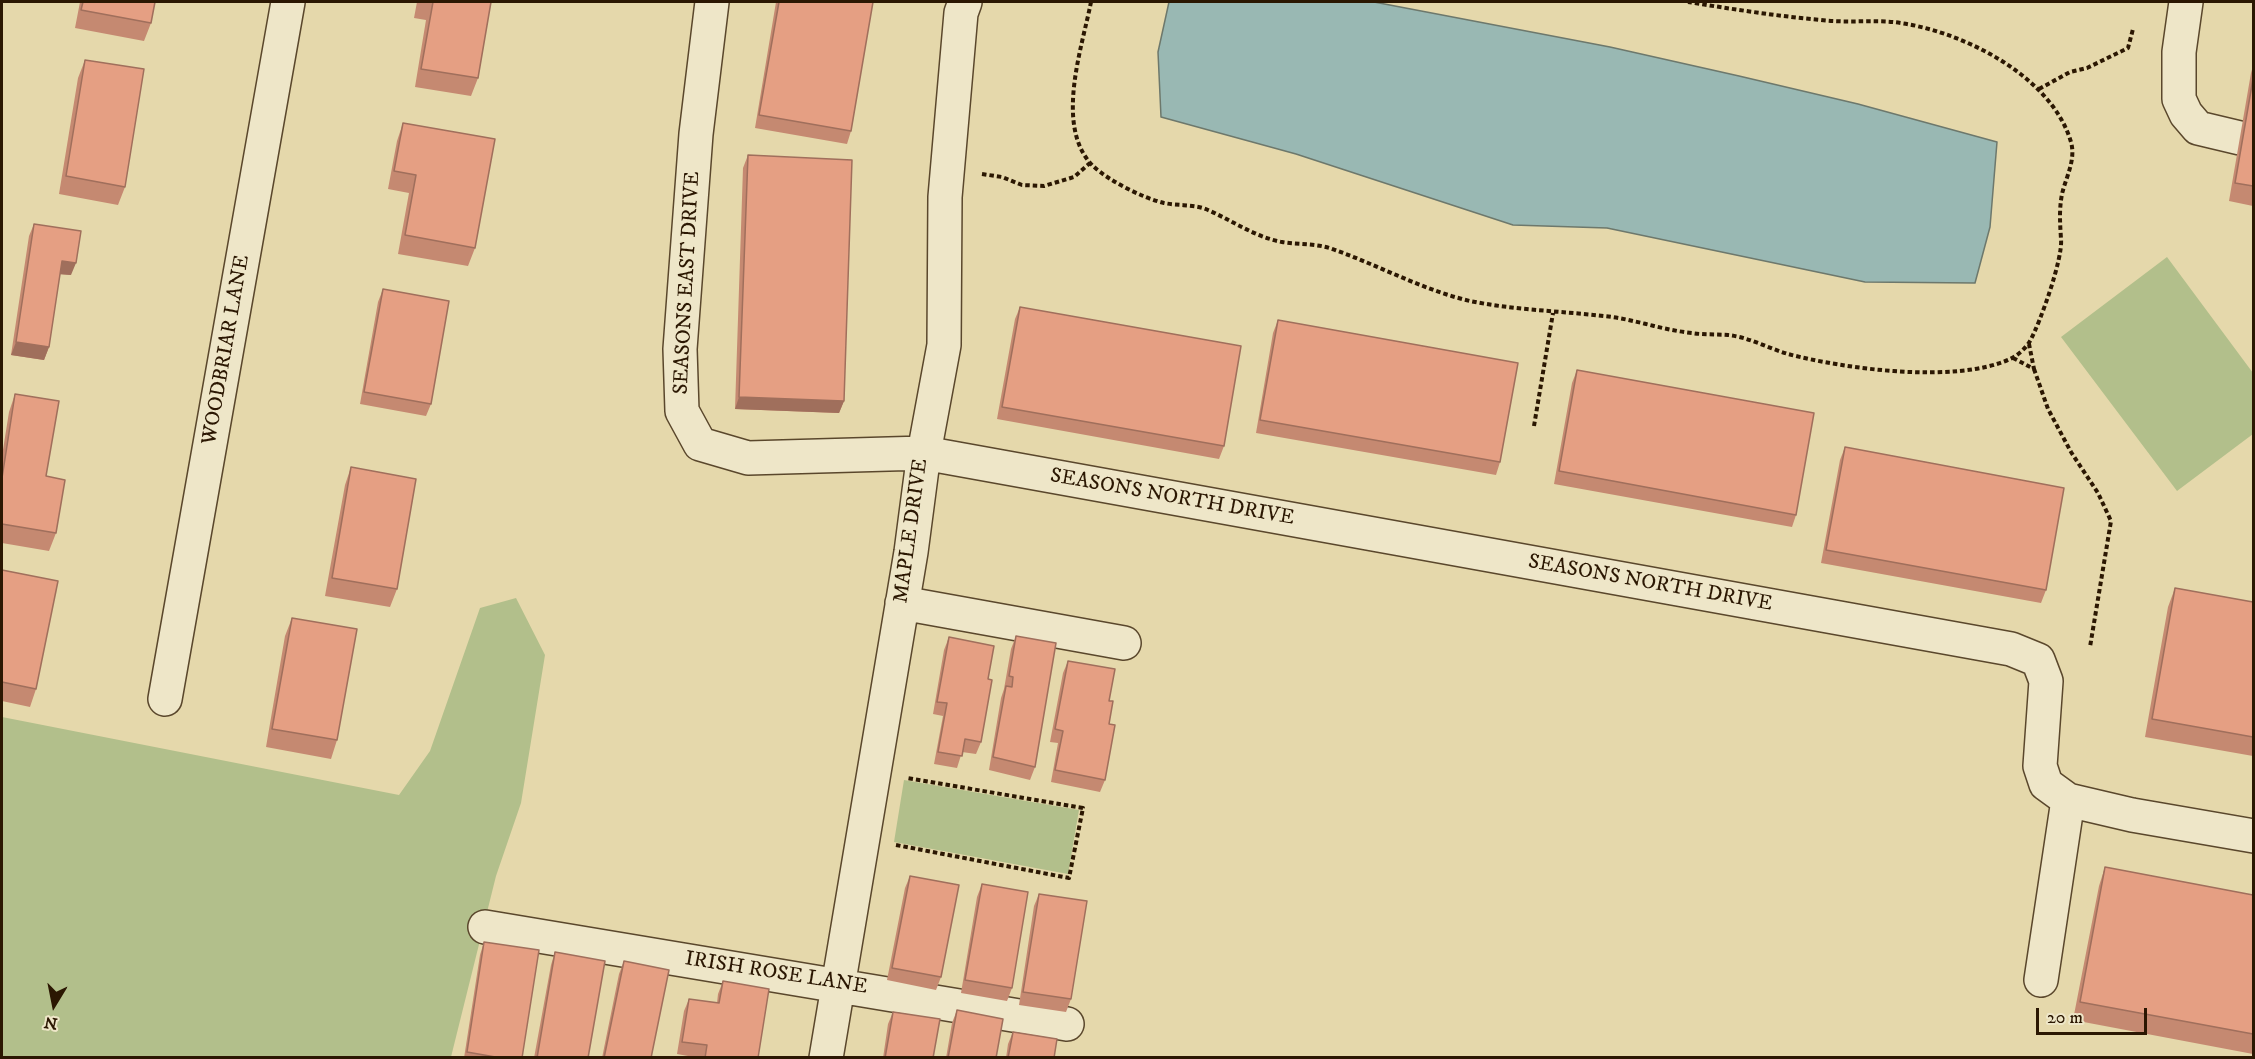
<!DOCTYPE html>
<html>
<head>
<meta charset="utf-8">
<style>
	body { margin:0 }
	#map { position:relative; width:2255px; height:1059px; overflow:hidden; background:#e5d8ab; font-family:"IM FELL DW Pica",serif }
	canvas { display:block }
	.frame { position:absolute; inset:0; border:3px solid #2b1702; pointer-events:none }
	.north { position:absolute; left:24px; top:975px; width:60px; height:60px; -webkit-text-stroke:4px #eee6c8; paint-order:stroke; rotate:190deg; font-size:16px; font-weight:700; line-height:24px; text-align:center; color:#2b1702 }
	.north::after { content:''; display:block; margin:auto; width:21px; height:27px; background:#2b1702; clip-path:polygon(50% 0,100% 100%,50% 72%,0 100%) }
	.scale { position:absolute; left:2036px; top:1008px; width:111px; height:27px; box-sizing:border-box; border:3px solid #2b1702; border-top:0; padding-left:8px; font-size:18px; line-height:21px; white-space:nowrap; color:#2b1702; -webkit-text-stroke:4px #eee6c8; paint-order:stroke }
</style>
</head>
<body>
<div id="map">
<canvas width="2255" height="1059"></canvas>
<div class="frame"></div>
<div class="north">N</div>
<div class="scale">20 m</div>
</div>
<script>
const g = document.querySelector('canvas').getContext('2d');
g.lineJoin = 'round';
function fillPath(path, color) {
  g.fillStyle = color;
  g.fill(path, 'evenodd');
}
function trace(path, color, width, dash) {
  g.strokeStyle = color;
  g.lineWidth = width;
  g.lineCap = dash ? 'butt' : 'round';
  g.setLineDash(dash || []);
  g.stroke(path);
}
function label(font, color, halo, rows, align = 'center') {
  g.font = font + ' "IM FELL DW Pica",serif';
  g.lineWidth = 4.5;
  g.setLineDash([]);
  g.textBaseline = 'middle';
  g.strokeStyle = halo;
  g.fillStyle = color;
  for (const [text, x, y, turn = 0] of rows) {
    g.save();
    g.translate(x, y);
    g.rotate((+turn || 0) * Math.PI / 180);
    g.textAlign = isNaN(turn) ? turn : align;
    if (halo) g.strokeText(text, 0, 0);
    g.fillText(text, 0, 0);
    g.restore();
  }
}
const green = new Path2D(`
	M 2167,257 L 2253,373 L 2253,434 L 2177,491 L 2061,337 Z
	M 516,598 L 545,655 L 521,803 L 496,876 L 451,1057 L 2,1057 L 2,717 L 399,795 L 430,751 L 480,608 Z
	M 904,780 L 1079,810 L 1068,874 L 894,842 Z`);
const water = new Path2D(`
	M 1169,2 L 1374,2 L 1610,47 L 1739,76 L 1858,104 L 1997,142 L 1990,227 L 1975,283 L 1865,282 L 1607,228 L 1513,225 L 1296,154 L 1161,117 L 1158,52 Z`);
const path = new Path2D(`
	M 1091,2 C 1082,48 1054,127 1093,166 C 1109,181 1143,198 1164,203 C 1178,206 1195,204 1208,210 C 1233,221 1255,237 1282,242 C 1300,245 1318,243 1335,250 C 1380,266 1423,290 1470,301 C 1514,310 1559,311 1604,316 C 1634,319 1662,330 1692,333 C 1704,335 1716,334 1728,335 C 1748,337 1768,348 1788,354 C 1845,369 1956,384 2010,359 C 2017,356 2026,348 2030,341 C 2040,323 2063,259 2061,239 C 2060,223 2059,210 2062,194 C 2066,177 2076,160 2071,142 C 2051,74 1958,29 1893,22 C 1870,20 1846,23 1821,20 C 1776,16 1732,9 1688,2
	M 2039,89 L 2070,72 L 2087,68 L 2128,48 L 2133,29
	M 982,174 L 1002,177 L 1022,185 L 1044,186 L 1074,177 L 1090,163
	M 2013,358 L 2034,369 L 2029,344
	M 2034,369 L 2048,409 L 2071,452 L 2098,493 L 2111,521 L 2090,647
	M 1534,426 L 1553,313
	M 896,845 L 1069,878 L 1083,808 L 907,778`);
const minor = new Path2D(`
	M 712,2 L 696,134 L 680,349 L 682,411 L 700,444 L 748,458 L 924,453 L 2011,649 L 2038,660 L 2046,681 L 2040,766 L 2046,784 L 2068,800 L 2132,815 L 2254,836
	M 2186,2 L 2179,52 L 2179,99 L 2186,114 L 2198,128 L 2240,138
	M 902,603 L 1124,643
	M 165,699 L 288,2
	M 485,927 L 1067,1024
	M 2041,980 L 2068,800
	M 826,1058 L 911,552 L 924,453 L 944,345 L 945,197 L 961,13 L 965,2`);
const wall = new Path2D(`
	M 80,2 L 155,2 L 151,23 L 144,41 L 75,28 Z
	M 417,2 L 491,2 L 478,78 L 471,96 L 415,87 L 426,20 L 414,18 Z
	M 776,2 L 873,2 L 851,131 L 847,144 L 755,128 Z
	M 85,60 L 125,187 L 118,205 L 59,194 L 78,78 Z
	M 2253,66 L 2253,206 L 2229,201 L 2251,73 Z
	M 403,123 L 475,248 L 468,266 L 398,254 L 409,193 L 388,189 L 397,141 Z
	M 748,155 L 844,401 L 839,413 L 735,409 L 743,168 Z
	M 34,224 L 71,275 L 60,274 L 49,347 L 44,360 L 11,355 L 29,236 Z
	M 383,289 L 431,404 L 426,416 L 360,404 L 378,302 Z
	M 1020,307 L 1224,446 L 1219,459 L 997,419 L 1015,319 Z
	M 1278,320 L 1500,462 L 1496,475 L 1256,433 L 1273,333 Z
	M 1577,370 L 1796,515 L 1792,527 L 1554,484 L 1572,383 Z
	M 15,394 L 46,476 L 56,533 L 49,551 L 2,543 L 2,456 L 9,412 Z
	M 1845,447 L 2046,590 L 2041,603 L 1821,563 L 1840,460 Z
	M 351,467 L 397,589 L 390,607 L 325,596 L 345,485 Z
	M 2,570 L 36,689 L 30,707 L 2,701 Z
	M 2175,588 L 2253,602 L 2253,756 L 2145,737 L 2168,607 Z
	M 292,618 L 337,740 L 331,759 L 266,747 L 285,636 Z
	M 1016,636 L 1035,767 L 1030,780 L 989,770 L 1001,698 L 1004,689 L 1011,649 Z
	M 949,637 L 981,742 L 976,754 L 962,752 L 957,768 L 934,764 L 943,716 L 933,714 L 944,650 Z
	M 1068,661 L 1109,701 L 1109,724 L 1105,780 L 1100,792 L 1051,782 L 1058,743 L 1050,742 L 1063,673 Z
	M 2105,867 L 2253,895 L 2253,1054 L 2073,1020 L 2099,886 Z
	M 910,876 L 941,977 L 936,990 L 887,980 L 905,888 Z
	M 982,884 L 1012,988 L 1007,1001 L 961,993 L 977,897 Z
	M 1039,894 L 1071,999 L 1066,1012 L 1019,1005 L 1034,906 Z
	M 484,942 L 522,1058 L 464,1058 L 480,955 Z
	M 555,952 L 588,1058 L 534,1058 L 551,965 Z
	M 624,961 L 651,1058 L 602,1058 L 619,974 Z
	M 723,981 L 758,1058 L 699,1058 L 677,1054 L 684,1011 L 689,999 L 717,1003 L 718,994 Z
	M 957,1010 L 996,1058 L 946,1058 L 952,1023 Z
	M 893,1012 L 933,1058 L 883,1058 L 888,1024 Z
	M 1013,1032 L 1054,1058 L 1006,1058 L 1008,1044 Z`);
const shadedWall = new Path2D(`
	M 62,261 L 76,263 L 71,275 L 57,274 Z
	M 16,342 L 49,347 L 44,360 L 11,355 Z
	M 739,397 L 844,401 L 839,413 L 735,409 Z`);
const building = new Path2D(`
	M 83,2 L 155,2 L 151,23 L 81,10 Z
	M 430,2 L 491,2 L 478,78 L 421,69 L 433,2 Z
	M 779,2 L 873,2 L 851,131 L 759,115 Z
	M 85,60 L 144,69 L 125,187 L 66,176 Z
	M 2253,79 L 2253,186 L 2235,183 Z
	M 403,123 L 495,139 L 475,248 L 405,235 L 416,175 L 394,171 Z
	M 748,155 L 852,160 L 844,401 L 739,397 Z
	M 34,224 L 81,231 L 76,263 L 62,261 L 49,347 L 16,342 Z
	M 383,289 L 449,301 L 431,404 L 364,392 Z
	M 1020,307 L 1241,346 L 1224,446 L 1002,407 Z
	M 1278,320 L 1518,363 L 1500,462 L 1260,420 Z
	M 1577,370 L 1814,413 L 1796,515 L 1559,471 Z
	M 15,394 L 59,401 L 46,476 L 65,480 L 56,533 L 2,524 L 2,478 Z
	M 1845,447 L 2064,488 L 2046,590 L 1826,550 Z
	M 351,467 L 416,479 L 397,589 L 332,578 Z
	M 2,570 L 58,581 L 36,689 L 2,682 Z
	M 2175,588 L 2253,602 L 2253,737 L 2152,719 Z
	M 292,618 L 357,629 L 337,740 L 272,729 Z
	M 1016,636 L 1056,643 L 1035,767 L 993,757 L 1006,686 L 1012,687 L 1013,677 L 1009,676 Z
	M 949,637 L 994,646 L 988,679 L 992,680 L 981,742 L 965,739 L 962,756 L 938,752 L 947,703 L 937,702 Z
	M 1068,661 L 1115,669 L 1109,701 L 1113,701 L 1109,724 L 1115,725 L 1105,780 L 1055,770 L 1063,731 L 1055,729 Z
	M 2105,867 L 2253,895 L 2253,1034 L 2080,1002 Z
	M 910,876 L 959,885 L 941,977 L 892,968 Z
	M 982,884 L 1028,892 L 1012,988 L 965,980 Z
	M 1039,894 L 1087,901 L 1071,999 L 1023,992 Z
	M 484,942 L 539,950 L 522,1058 L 501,1058 L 467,1052 Z
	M 555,952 L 605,961 L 588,1058 L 537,1058 Z
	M 624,961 L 669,970 L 651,1058 L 604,1058 Z
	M 723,981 L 769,989 L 758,1058 L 705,1058 L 707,1045 L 682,1042 L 689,999 L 719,1003 Z
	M 957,1010 L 1003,1019 L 996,1058 L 948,1058 Z
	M 893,1012 L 940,1019 L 933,1058 L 885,1058 Z
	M 1013,1032 L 1057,1039 L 1054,1058 L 1008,1058 Z`);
const streetNames = [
	["SEASONS EAST DRIVE",688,283,-87],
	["WOODBRIAR LANE",227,350,-80],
	["SEASONS NORTH DRIVE",1172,498,10],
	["MAPLE DRIVE",912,531,-82],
	["SEASONS NORTH DRIVE",1650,584,10],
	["IRISH ROSE LANE",776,974,9]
];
fillPath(green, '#b2bf8b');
fillPath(water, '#99b8b3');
trace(water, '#6d786c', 1.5);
trace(minor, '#5a472c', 36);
trace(path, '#2b1702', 4, [4.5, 3]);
trace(minor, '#eee6c8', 33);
fillPath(wall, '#c58971');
fillPath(shadedWall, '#a06f5c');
fillPath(building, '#e59f83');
trace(building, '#a06f5c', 1.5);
label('21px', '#2b1702', '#eee6c8', streetNames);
</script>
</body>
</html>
